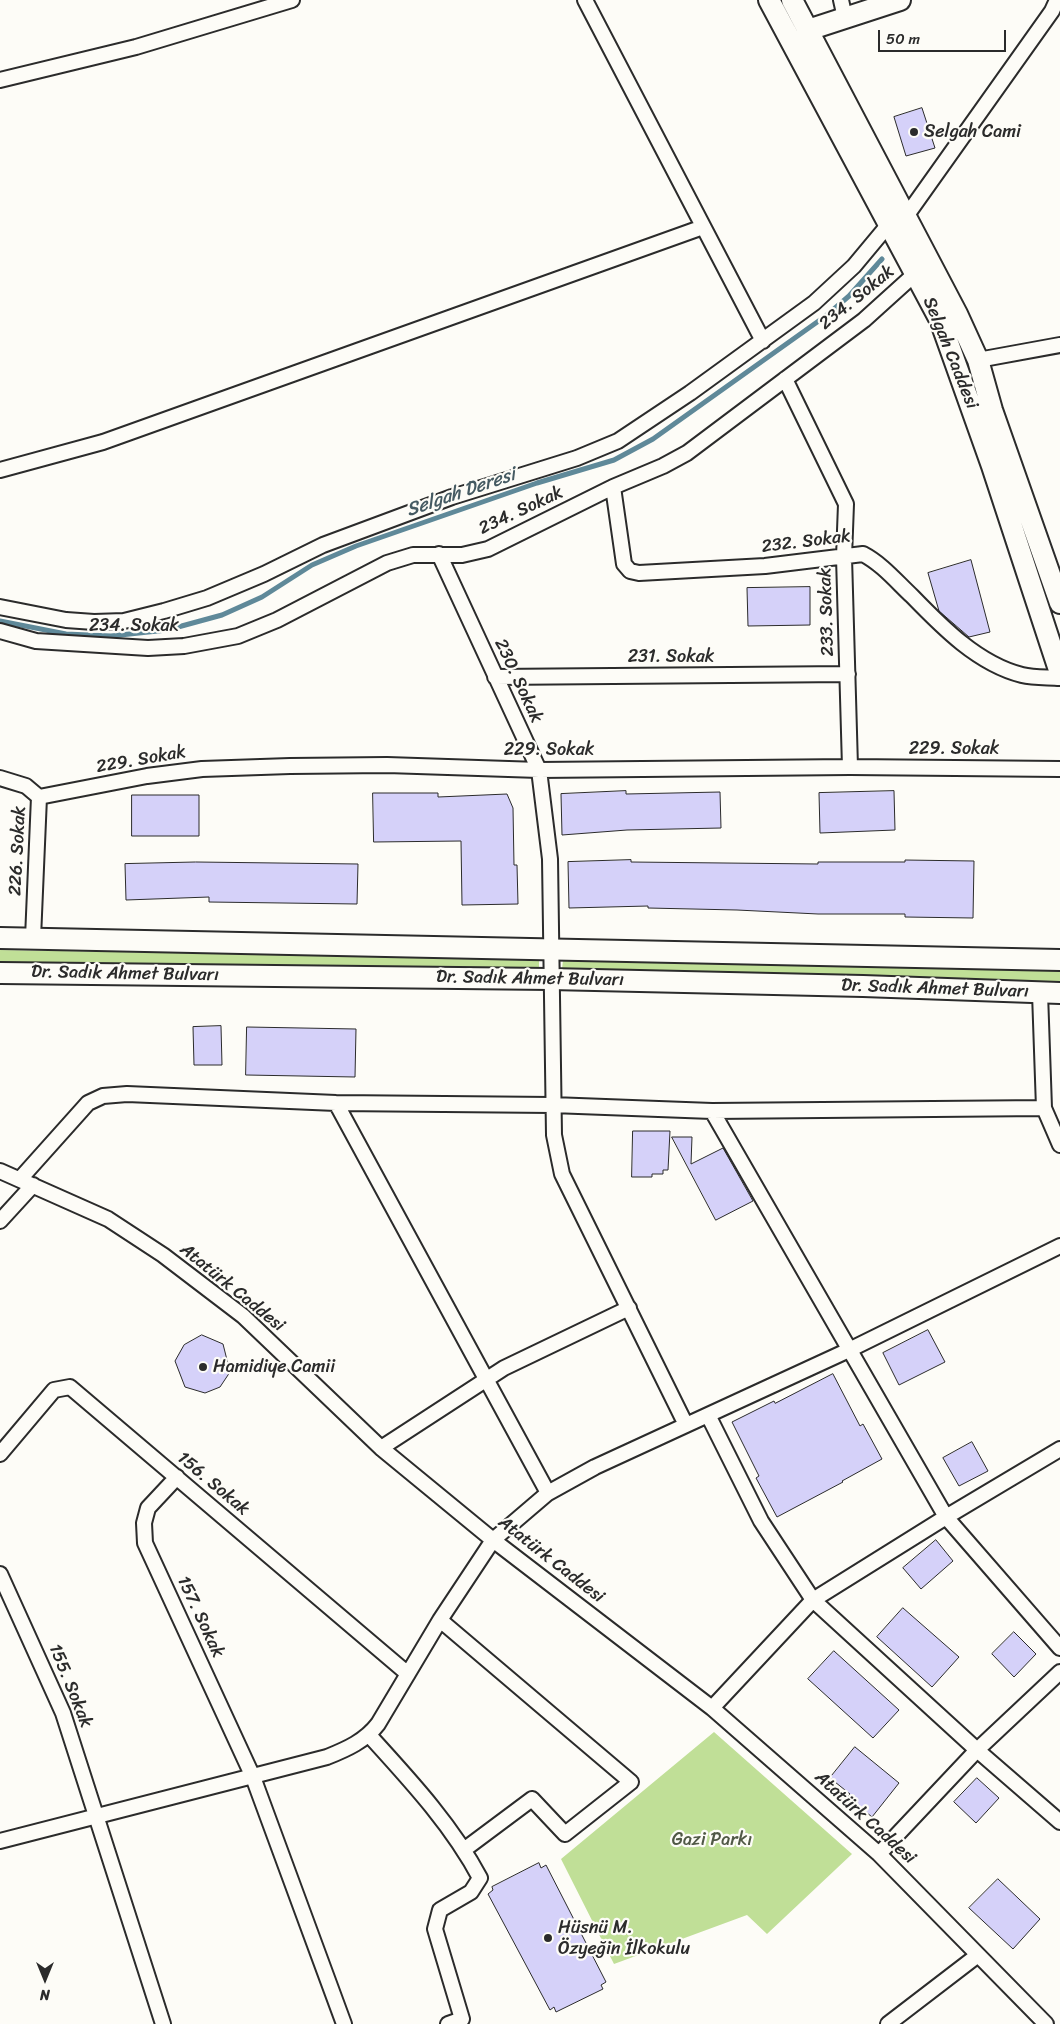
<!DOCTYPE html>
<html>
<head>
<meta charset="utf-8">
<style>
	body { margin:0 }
	#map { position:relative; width:1060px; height:2024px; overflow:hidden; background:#fdfcf7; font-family:Sriracha,sans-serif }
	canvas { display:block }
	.north { position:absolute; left:20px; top:1954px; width:50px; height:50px; -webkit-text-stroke:4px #fdfcf7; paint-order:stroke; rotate:180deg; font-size:14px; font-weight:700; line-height:20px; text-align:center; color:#2b2b2b }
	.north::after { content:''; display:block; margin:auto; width:18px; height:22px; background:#2b2b2b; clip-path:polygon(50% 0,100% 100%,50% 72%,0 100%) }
	.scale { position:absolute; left:878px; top:30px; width:128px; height:22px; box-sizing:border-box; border:2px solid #2b2b2b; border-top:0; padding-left:6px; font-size:15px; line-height:18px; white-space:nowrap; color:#2b2b2b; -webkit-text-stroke:4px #fdfcf7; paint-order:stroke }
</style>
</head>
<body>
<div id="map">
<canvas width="1060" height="2024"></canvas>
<div class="north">N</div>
<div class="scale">50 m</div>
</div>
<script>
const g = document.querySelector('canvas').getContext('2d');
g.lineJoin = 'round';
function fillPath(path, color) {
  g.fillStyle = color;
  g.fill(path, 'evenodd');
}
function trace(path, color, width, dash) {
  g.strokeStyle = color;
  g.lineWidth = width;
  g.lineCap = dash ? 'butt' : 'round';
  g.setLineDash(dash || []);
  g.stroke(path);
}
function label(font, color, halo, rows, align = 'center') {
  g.font = font + ' Sriracha,sans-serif';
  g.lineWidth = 4.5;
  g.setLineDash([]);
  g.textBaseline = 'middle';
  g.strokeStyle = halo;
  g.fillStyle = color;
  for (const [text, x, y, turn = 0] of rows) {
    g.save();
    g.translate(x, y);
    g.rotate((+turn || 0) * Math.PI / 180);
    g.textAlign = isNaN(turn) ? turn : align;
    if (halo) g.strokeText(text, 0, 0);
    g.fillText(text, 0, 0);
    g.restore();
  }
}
const green = new Path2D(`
	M 0,950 L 539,959 L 539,969 L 0,962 Z
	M 563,960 L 1060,971 L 1060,986 L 866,976 L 562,969 Z
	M 714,1732 L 852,1854 L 767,1934 L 747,1915 L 614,1964 L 561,1859 Z`);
const stream = new Path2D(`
	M 0,621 L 66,634 L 111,636 L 167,630 L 222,615 L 262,597 L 312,565 L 356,546 L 537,483 L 614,460 L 653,439 L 827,315 L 849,296 L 882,259`);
const building = new Path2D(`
	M 922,108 L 935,148 L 906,156 L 894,117 Z
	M 971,560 L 990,632 L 969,637 L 939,611 L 928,573 Z
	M 810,587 L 810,625 L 748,626 L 747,588 Z
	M 626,791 L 626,794 L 720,792 L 721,828 L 627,830 L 562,835 L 561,794 Z
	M 894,791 L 895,830 L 820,833 L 819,793 Z
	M 373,793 L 438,793 L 438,797 L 507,794 L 513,808 L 514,865 L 517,865 L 518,904 L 462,905 L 461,841 L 374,842 Z
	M 132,795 L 199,795 L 199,836 L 132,836 Z
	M 631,860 L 631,862 L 818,864 L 818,862 L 905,862 L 905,860 L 974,861 L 973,918 L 905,917 L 905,914 L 818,914 L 737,910 L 648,908 L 648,906 L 569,908 L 568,862 Z
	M 196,862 L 358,864 L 357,904 L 209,902 L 209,897 L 126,900 L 125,864 Z
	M 221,1026 L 222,1065 L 194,1065 L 193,1027 Z
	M 247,1027 L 356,1029 L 355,1077 L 246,1075 Z
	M 633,1131 L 670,1131 L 668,1170 L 663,1170 L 663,1174 L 652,1174 L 652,1177 L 632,1177 Z
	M 672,1137 L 692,1137 L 691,1164 L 723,1148 L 753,1201 L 716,1220 Z
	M 928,1330 L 945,1362 L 899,1385 L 883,1353 Z
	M 202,1335 L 223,1344 L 230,1372 L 220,1387 L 205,1393 L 185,1387 L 175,1361 L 184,1345 Z
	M 833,1374 L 860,1426 L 863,1424 L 882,1459 L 842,1481 L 843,1482 L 777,1517 L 756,1478 L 759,1476 L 732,1422 L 774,1401 L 775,1403 Z
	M 972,1442 L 988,1471 L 959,1486 L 943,1458 Z
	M 936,1540 L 953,1561 L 921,1589 L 903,1568 Z
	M 903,1608 L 959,1657 L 932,1687 L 877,1637 Z
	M 1014,1632 L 1036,1654 L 1014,1677 L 992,1654 Z
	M 834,1651 L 899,1710 L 873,1738 L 808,1679 Z
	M 855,1747 L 899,1783 L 872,1817 L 848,1797 L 850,1794 L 830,1778 Z
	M 977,1778 L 999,1798 L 976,1823 L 954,1802 Z
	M 539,1863 L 541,1868 L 546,1865 L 606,1982 L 601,1985 L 603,1989 L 556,2012 L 554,2007 L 550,2010 L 488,1894 L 493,1890 L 492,1887 Z
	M 998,1879 L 1040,1919 L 1013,1949 L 969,1908 Z`);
const street = new Path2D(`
	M 585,0 L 763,341
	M 841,0 L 845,18
	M 0,80 L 136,47 L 292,0
	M 907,215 L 1052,11 L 1057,0
	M 978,360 L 1060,345
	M 785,379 L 846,504 L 844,557 L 850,767
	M 0,470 L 103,442 L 703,227
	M 613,487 L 624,564 L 630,571 L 639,573 L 765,566 L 863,554 C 882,564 896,581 912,596 C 942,627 978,664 1022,675 C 1034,678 1048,677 1060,678
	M 439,554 L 539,770 L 550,859 L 554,1135 L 562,1174 L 686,1425
	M 0,607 L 66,620 L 94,622 L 124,621 L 164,611 L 207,598 L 264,574 L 323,545 L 452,497 L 577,458 L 618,441 L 690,393 L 814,303 L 854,266 L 889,224
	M 0,631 L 36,641 L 148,648 L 184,646 L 238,636 L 277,620 L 387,563 L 413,555 L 462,555 L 488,549 L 613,487 L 663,466 L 687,453 L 864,320 L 916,273
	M 495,677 L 848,674
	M 0,778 L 26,786 L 39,797
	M 39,797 L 147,776 L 202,769 L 290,766 L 387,765 L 539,770 L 850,767 L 1060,769
	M 33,938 L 39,797
	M 1040,993 L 1044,1108 L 1060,1145
	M 336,1103 L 548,1493
	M 712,1111 L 946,1517 L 1060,1648
	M 0,1171 L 108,1219 L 163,1255 L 243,1316 L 381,1448 L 493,1540 L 712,1708 L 879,1854 L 1046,2024
	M 20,1179 L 88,1103 L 103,1096 L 127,1094 L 336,1103 L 552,1105 L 712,1111 L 1044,1108
	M 0,1221 L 33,1185
	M 708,1415 L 761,1521 L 813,1600 L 977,1750 L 1060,1822
	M 381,1448 L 504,1368 L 629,1308
	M 0,1454 L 54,1390 L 70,1387 L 408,1674
	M 177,1477 L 148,1508 L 144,1523 L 145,1543 L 253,1777 L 344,2024
	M 0,1574 L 63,1713 L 163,2024
	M 440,1620 L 631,1782 L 565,1834 L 532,1799 L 465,1849
	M 712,1708 L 813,1600 L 946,1517 L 1060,1449
	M 369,1735 C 409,1779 452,1825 480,1878 L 471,1892 L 440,1910 L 435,1929 L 462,2019 L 448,2024
	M 0,1841 L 327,1757 C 347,1749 365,1741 378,1724 L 440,1620 L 493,1540 L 548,1493 L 595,1467 L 849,1350 L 1060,1246
	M 879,1854 L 977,1750 L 1060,1672
	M 888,2024 L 978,1955`);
const secondary = new Path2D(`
	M 769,0 L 940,320 L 992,466 L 1060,673
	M 792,0 L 957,314 L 978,360 L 992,410 L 1060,603
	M 808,30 L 900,0
	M 0,938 L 1060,960
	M 0,973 L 550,979 L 863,986 L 1060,993`);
const markers = [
	[914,132,5,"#2b2b2b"],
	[203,1367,5,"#2b2b2b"],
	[548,1938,5,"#2b2b2b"]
];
const poiNames = [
	["Selgah Cami",924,132],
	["Hamidiye Camii",213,1367],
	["Hüsnü M.",558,1928],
	["Özyeğin İlkokulu",558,1949]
];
const streetNames = [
	["234. Sokak",857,298,-39],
	["Selgah Caddesi",950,353,68],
	["234. Sokak",521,511,-25],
	["232. Sokak",806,542,-7],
	["233. Sokak",827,612,-92],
	["234. Sokak",134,626],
	["231. Sokak",671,657],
	["230. Sokak",518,681,65],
	["229. Sokak",954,749],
	["229. Sokak",549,750],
	["229. Sokak",141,760,-10],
	["226. Sokak",18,851,-87],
	["Dr. Sadık Ahmet Bulvarı",125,974,1],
	["Dr. Sadık Ahmet Bulvarı",530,979,1],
	["Dr. Sadık Ahmet Bulvarı",935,989,2],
	["Atatürk Caddesi",232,1288,39],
	["156. Sokak",213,1484,40],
	["Atatürk Caddesi",551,1560,38],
	["157. Sokak",200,1617,65],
	["155. Sokak",70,1686,68],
	["Atatürk Caddesi",865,1818,42]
];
const parkNames = [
	["Gazi Parkı",712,1840]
];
const waterNames = [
	["Selgah Deresi",461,493,-19]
];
fillPath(green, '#c0df97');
trace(stream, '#5f8999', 5);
fillPath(building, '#d5d1f9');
trace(building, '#2b2b2b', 1);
trace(street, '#2b2b2b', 18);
trace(secondary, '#2b2b2b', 24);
trace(street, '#fdfcf7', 14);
trace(secondary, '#fdfcf7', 20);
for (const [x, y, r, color] of markers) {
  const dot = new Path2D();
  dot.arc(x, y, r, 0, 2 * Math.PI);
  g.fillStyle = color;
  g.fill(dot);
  trace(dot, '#fdfcf7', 2);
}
label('18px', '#2b2b2b', '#fdfcf7', poiNames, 'left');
label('18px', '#2b2b2b', '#fdfcf7', streetNames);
label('18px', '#505846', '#fdfcf7', parkNames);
label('italic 19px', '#455a62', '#fdfcf7', waterNames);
</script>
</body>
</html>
